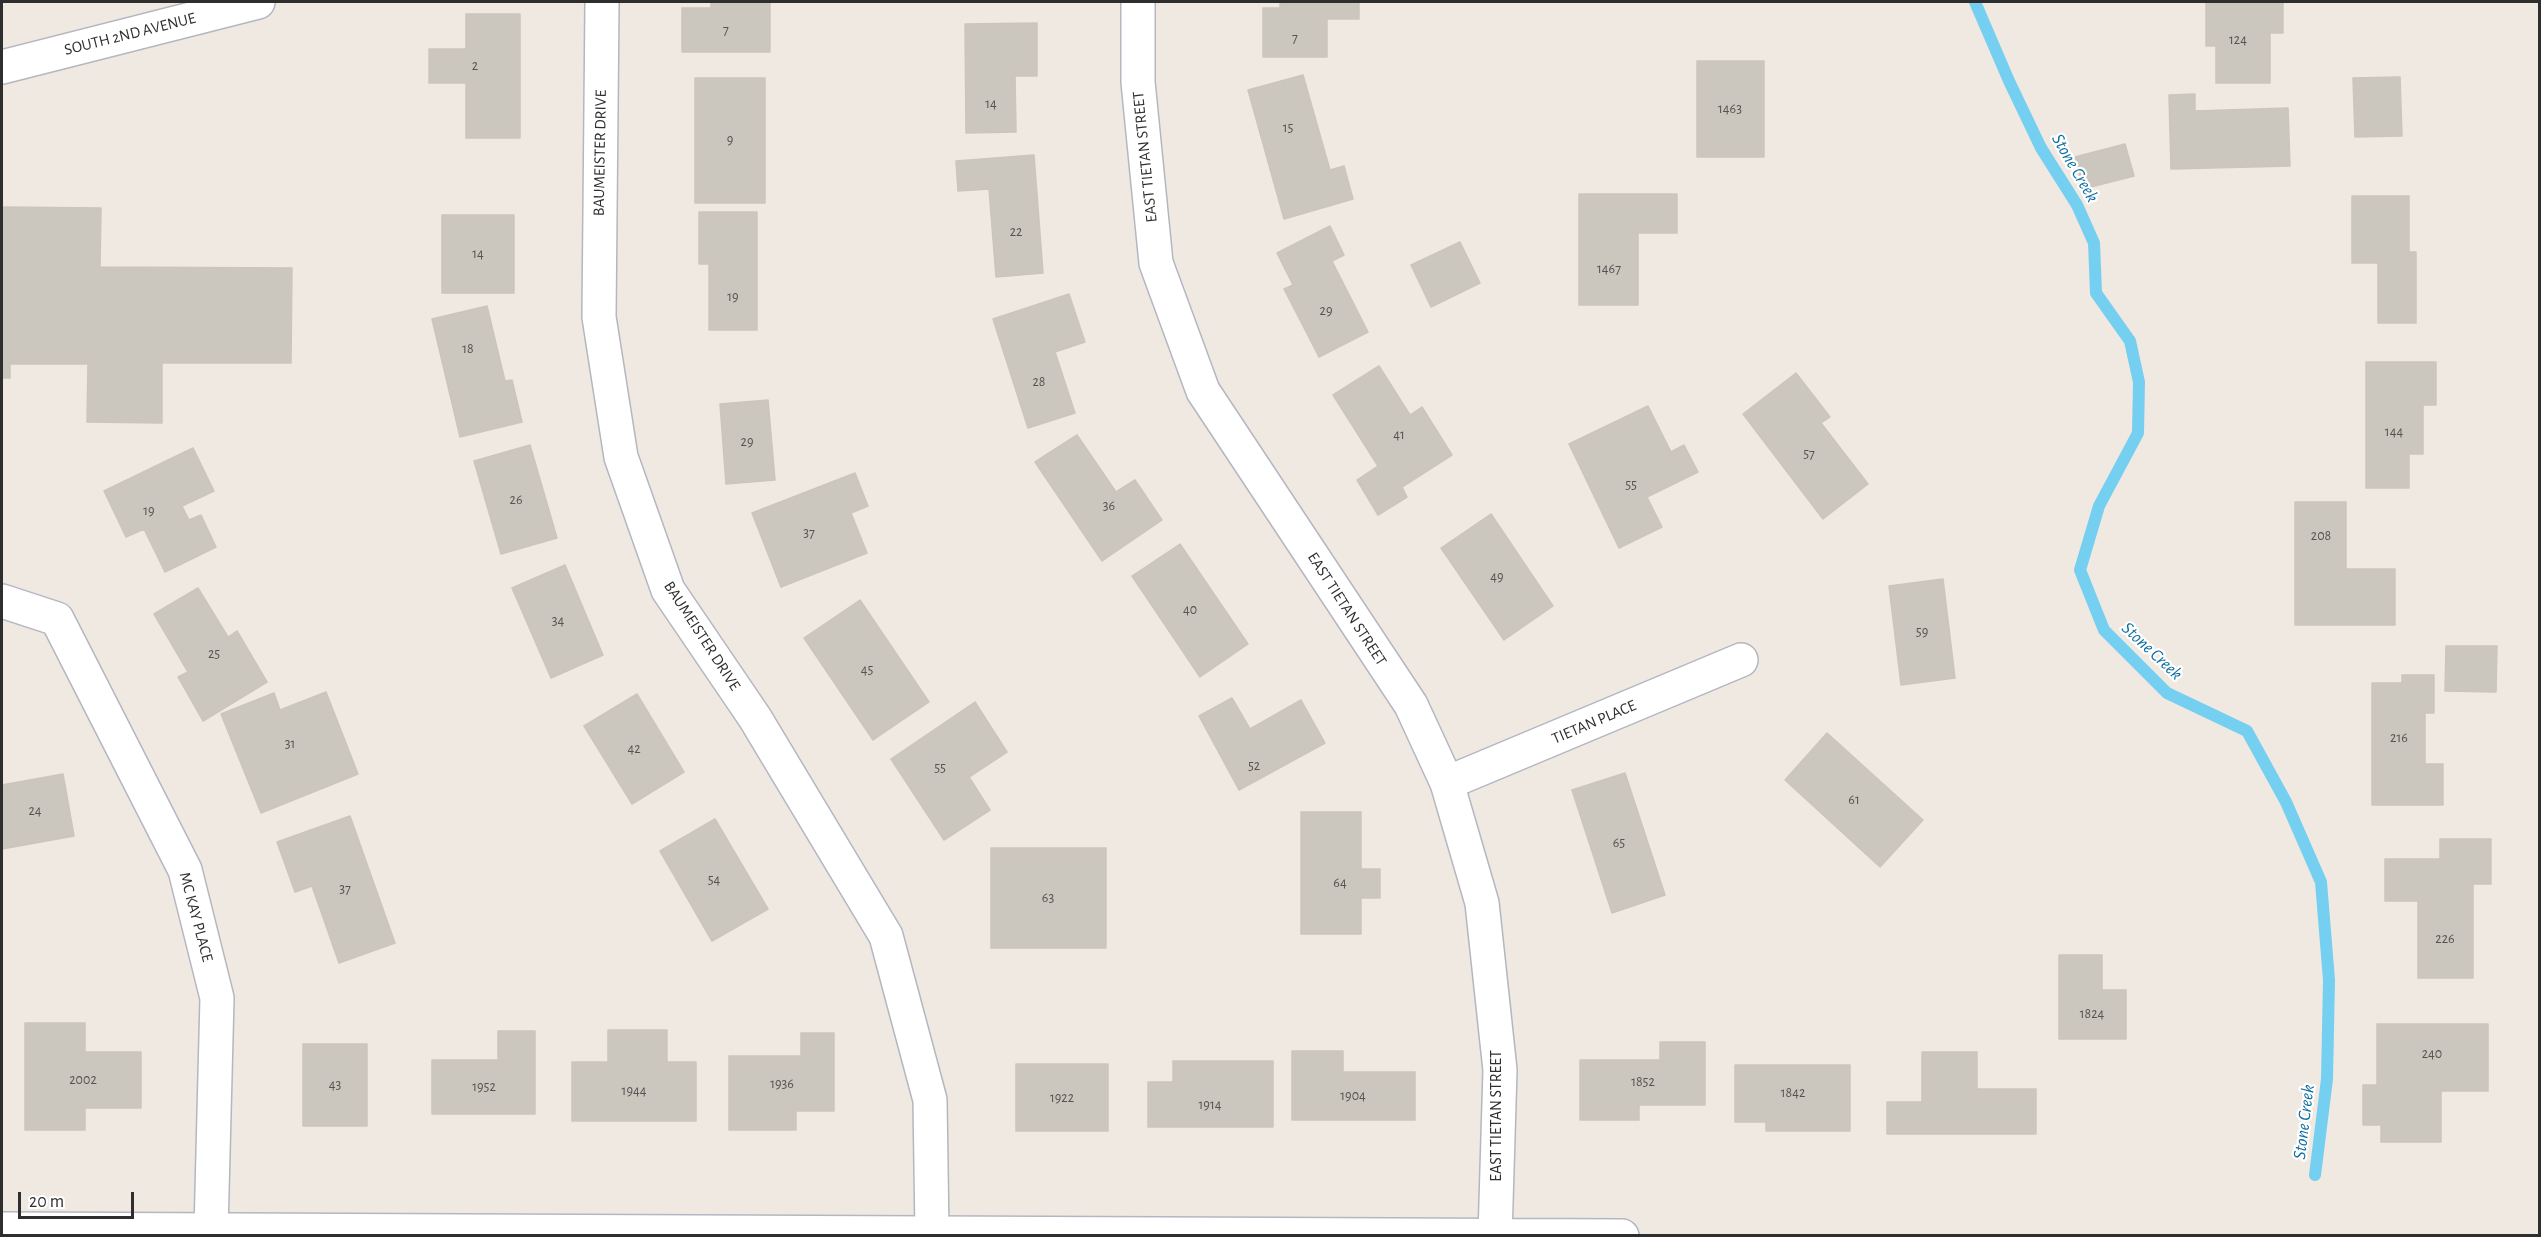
<!DOCTYPE html>
<html>
<head>
<meta charset="utf-8">
<style>
	body { margin:0 }
	#map { position:relative; width:2541px; height:1237px; overflow:hidden; background:#efe9e1; font-family:"Alegreya Sans",sans-serif }
	canvas { display:block }
	.frame { position:absolute; inset:0; border:3px solid #2e2e2e; pointer-events:none }
	.scale { position:absolute; left:18px; top:1192px; width:116px; height:27px; box-sizing:border-box; border:3px solid #2e2e2e; border-top:0; padding-left:8px; font-size:18px; line-height:21px; white-space:nowrap; color:#2e2e2e; -webkit-text-stroke:4px #fff; paint-order:stroke }
</style>
</head>
<body>
<div id="map">
<canvas width="2541" height="1237"></canvas>
<div class="frame"></div>
<div class="scale">20 m</div>
</div>
<script>
const g = document.querySelector('canvas').getContext('2d');
g.lineJoin = 'round';
function trace(path, color, width, dash) {
  g.strokeStyle = color;
  g.lineWidth = width;
  g.lineCap = dash ? 'butt' : 'round';
  g.setLineDash(dash || []);
  g.stroke(path);
}
function fillPath(path, color) {
  g.fillStyle = color;
  g.fill(path, 'evenodd');
}
function label(font, color, halo, rows, align = 'center') {
  g.font = font + ' "Alegreya Sans",sans-serif';
  g.lineWidth = 4.5;
  g.setLineDash([]);
  g.textBaseline = 'middle';
  g.strokeStyle = halo;
  g.fillStyle = color;
  for (const [text, x, y, turn = 0] of rows) {
    g.save();
    g.translate(x, y);
    g.rotate((+turn || 0) * Math.PI / 180);
    g.textAlign = isNaN(turn) ? turn : align;
    if (halo) g.strokeText(text, 0, 0);
    g.fillText(text, 0, 0);
    g.restore();
  }
}
const stream = new Path2D(`
	M 1975,2 L 2009,81 L 2041,148 L 2077,205 L 2094,243 L 2096,293 L 2130,341 L 2139,382 L 2138,433 L 2099,506 L 2080,570 L 2104,630 L 2167,693 L 2247,731 L 2286,802 L 2321,882 L 2329,980 L 2327,1079 L 2315,1175`);
const building = new Path2D(`
	M 711,2 L 770,2 L 770,52 L 682,52 L 682,8 L 711,8 Z
	M 1280,2 L 1359,2 L 1359,19 L 1327,19 L 1327,57 L 1263,57 L 1263,8 L 1280,8 Z
	M 2206,2 L 2283,2 L 2283,33 L 2270,33 L 2270,83 L 2216,83 L 2216,46 L 2206,46 Z
	M 466,14 L 520,14 L 520,138 L 466,138 L 466,83 L 429,83 L 429,49 L 466,49 Z
	M 1037,23 L 1037,76 L 1015,76 L 1016,132 L 966,133 L 965,24 Z
	M 1697,61 L 1764,61 L 1764,157 L 1697,157 Z
	M 1303,75 L 1330,170 L 1344,166 L 1353,199 L 1284,219 L 1248,90 Z
	M 2400,77 L 2402,136 L 2355,137 L 2353,78 Z
	M 695,78 L 765,78 L 765,203 L 695,203 Z
	M 2195,94 L 2195,111 L 2288,108 L 2290,166 L 2171,169 L 2169,95 Z
	M 2125,144 L 2134,176 L 2083,189 L 2075,157 Z
	M 1034,155 L 1043,273 L 996,277 L 989,189 L 958,191 L 956,161 Z
	M 1579,194 L 1677,194 L 1677,233 L 1638,233 L 1638,305 L 1579,305 Z
	M 2352,196 L 2409,196 L 2409,252 L 2416,252 L 2416,323 L 2378,323 L 2378,263 L 2352,263 Z
	M 2,207 L 101,208 L 100,267 L 292,268 L 291,363 L 162,363 L 162,423 L 87,422 L 88,364 L 10,364 L 10,378 L 2,378 Z
	M 699,212 L 757,212 L 757,330 L 709,330 L 709,264 L 699,264 Z
	M 442,215 L 514,215 L 514,293 L 442,293 Z
	M 1330,226 L 1344,255 L 1332,261 L 1368,332 L 1319,357 L 1284,289 L 1293,285 L 1277,253 Z
	M 1460,242 L 1480,283 L 1431,307 L 1411,265 Z
	M 1069,294 L 1085,342 L 1055,352 L 1075,413 L 1028,428 L 993,319 Z
	M 487,306 L 505,381 L 512,380 L 522,422 L 460,437 L 432,319 Z
	M 2366,362 L 2436,362 L 2436,405 L 2423,405 L 2423,454 L 2409,454 L 2409,488 L 2366,488 Z
	M 1379,366 L 1410,415 L 1422,407 L 1452,455 L 1402,487 L 1407,497 L 1378,515 L 1357,480 L 1378,466 L 1333,395 Z
	M 1796,373 L 1830,417 L 1821,423 L 1868,484 L 1823,519 L 1743,414 Z
	M 768,400 L 775,480 L 726,484 L 720,404 Z
	M 1648,406 L 1671,452 L 1684,445 L 1698,472 L 1647,497 L 1662,527 L 1619,548 L 1569,444 Z
	M 1077,435 L 1116,492 L 1135,480 L 1162,520 L 1102,561 L 1035,462 Z
	M 530,445 L 557,538 L 501,554 L 474,461 Z
	M 193,448 L 214,491 L 182,506 L 189,520 L 201,515 L 216,547 L 165,572 L 144,529 L 126,537 L 104,491 Z
	M 855,473 L 868,506 L 851,513 L 867,553 L 781,587 L 752,513 Z
	M 2295,502 L 2346,502 L 2346,569 L 2395,569 L 2395,625 L 2295,625 Z
	M 1491,514 L 1553,606 L 1504,640 L 1441,548 Z
	M 1180,544 L 1248,644 L 1200,677 L 1132,576 Z
	M 565,565 L 603,655 L 551,678 L 512,588 Z
	M 1943,579 L 1955,678 L 1901,685 L 1889,586 Z
	M 198,588 L 228,637 L 237,631 L 267,682 L 203,721 L 178,677 L 188,672 L 154,614 Z
	M 860,600 L 929,702 L 873,740 L 804,638 Z
	M 2446,646 L 2497,646 L 2496,692 L 2445,691 Z
	M 2402,675 L 2434,675 L 2434,713 L 2425,713 L 2425,764 L 2443,764 L 2443,805 L 2372,805 L 2372,683 L 2402,683 Z
	M 326,692 L 358,774 L 261,813 L 221,714 L 274,693 L 280,710 Z
	M 637,694 L 684,772 L 632,804 L 584,726 Z
	M 1232,698 L 1250,729 L 1301,700 L 1325,743 L 1239,790 L 1199,716 Z
	M 975,702 L 1007,752 L 969,777 L 990,810 L 944,840 L 891,759 Z
	M 1827,733 L 1923,820 L 1880,867 L 1785,780 Z
	M 1625,773 L 1665,895 L 1612,913 L 1572,790 Z
	M 63,774 L 74,836 L 2,849 L 2,782 L 2,785 Z
	M 1301,812 L 1361,812 L 1361,869 L 1380,869 L 1380,898 L 1361,898 L 1361,934 L 1301,934 Z
	M 350,816 L 395,943 L 339,963 L 312,886 L 295,892 L 277,842 Z
	M 715,819 L 768,909 L 712,941 L 660,851 Z
	M 2440,839 L 2491,839 L 2491,884 L 2473,884 L 2473,978 L 2418,978 L 2418,901 L 2385,901 L 2385,859 L 2440,859 Z
	M 991,848 L 1106,848 L 1106,948 L 991,948 Z
	M 2059,955 L 2102,955 L 2102,990 L 2126,990 L 2126,1039 L 2059,1039 Z
	M 25,1023 L 85,1023 L 85,1052 L 141,1052 L 141,1108 L 85,1108 L 85,1130 L 25,1130 Z
	M 2377,1024 L 2488,1024 L 2488,1091 L 2441,1091 L 2441,1142 L 2381,1142 L 2381,1125 L 2363,1125 L 2363,1085 L 2377,1085 Z
	M 608,1030 L 667,1030 L 667,1062 L 696,1062 L 696,1121 L 572,1121 L 572,1062 L 608,1062 Z
	M 498,1031 L 535,1031 L 535,1114 L 432,1114 L 432,1060 L 498,1060 Z
	M 801,1033 L 834,1033 L 834,1111 L 796,1111 L 796,1130 L 729,1130 L 729,1056 L 801,1056 Z
	M 1660,1042 L 1705,1042 L 1705,1105 L 1639,1105 L 1639,1120 L 1580,1120 L 1580,1060 L 1660,1060 Z
	M 303,1044 L 367,1044 L 367,1126 L 303,1126 Z
	M 1292,1051 L 1343,1051 L 1343,1072 L 1415,1072 L 1415,1120 L 1292,1120 Z
	M 1922,1052 L 1977,1052 L 1977,1089 L 2036,1089 L 2036,1134 L 1887,1134 L 1887,1102 L 1922,1102 Z
	M 1173,1061 L 1273,1061 L 1273,1127 L 1148,1127 L 1148,1082 L 1173,1082 Z
	M 1016,1064 L 1108,1064 L 1108,1131 L 1016,1131 Z
	M 1735,1065 L 1850,1065 L 1850,1131 L 1766,1131 L 1766,1122 L 1735,1122 Z`);
const minor = new Path2D(`
	M 602,2 L 599,317 L 621,457 L 668,590 L 755,718 L 886,936 L 930,1100 L 932,1233
	M 2,601 L 57,619 L 185,870 L 217,998 L 211,1230
	M 1447,783 L 1741,660`);
const secondary = new Path2D(`
	M 1138,2 L 1138,82 L 1156,263 L 1203,391 L 1411,705 L 1447,783 L 1482,903 L 1500,1070 L 1495,1236
	M 2,67 L 258,2
	M 2,1229 L 1622,1236`);
const numberNames = [
	["7",726,30],
	["7",1295,38],
	["124",2238,40],
	["2",475,66],
	["14",991,104],
	["1463",1730,109],
	["15",1288,128],
	["9",730,140],
	["22",1016,232],
	["14",478,254],
	["1467",1609,269],
	["19",733,297],
	["29",1326,311],
	["18",468,349],
	["28",1039,382],
	["144",2394,432],
	["41",1399,435],
	["29",747,442],
	["57",1809,454],
	["55",1631,485],
	["26",516,500],
	["36",1109,506],
	["19",149,511],
	["37",809,533],
	["208",2321,536],
	["49",1497,577],
	["40",1190,610],
	["34",558,621],
	["59",1922,632],
	["25",214,654],
	["45",867,670],
	["216",2399,738],
	["31",290,744],
	["42",634,749],
	["52",1254,766],
	["55",940,768],
	["61",1854,800],
	["24",35,811],
	["65",1619,843],
	["54",714,880],
	["64",1340,883],
	["37",345,889],
	["63",1048,898],
	["226",2445,939],
	["1824",2092,1014],
	["240",2432,1054],
	["2002",83,1080],
	["1852",1643,1082],
	["1936",782,1084],
	["43",335,1085],
	["1952",484,1087],
	["1944",634,1091],
	["1842",1793,1093],
	["1904",1353,1096],
	["1922",1062,1098],
	["1914",1210,1105]
];
const streetNames = [
	["SOUTH 2ND AVENUE",130,34,-14],
	["BAUMEISTER DRIVE",600,153,-89],
	["EAST TIETAN STREET",1145,157,-96],
	["EAST TIETAN STREET",1347,609,57],
	["BAUMEISTER DRIVE",702,636,57],
	["TIETAN PLACE",1594,722,-23],
	["MC KAY PLACE",196,917,75],
	["EAST TIETAN STREET",1496,1116,-90]
];
const waterNames = [
	["Stone Creek",2075,168,60],
	["Stone Creek",2152,651,43],
	["Stone Creek",2304,1122,-83]
];
trace(stream, '#75cff0', 12);
fillPath(building, '#cbc7bf');
trace(building, '#cbc5ba', 1.5);
trace(minor, '#b4b7c1', 36);
trace(secondary, '#b4b7c1', 36);
trace(minor, '#fff', 33);
trace(secondary, '#fff', 33);
label('14px', '#555452', null, numberNames);
label('16px', '#2e2e2e', '#fff', streetNames);
label('italic 18px', '#0d6fa3', '#fff', waterNames);
</script>
</body>
</html>
